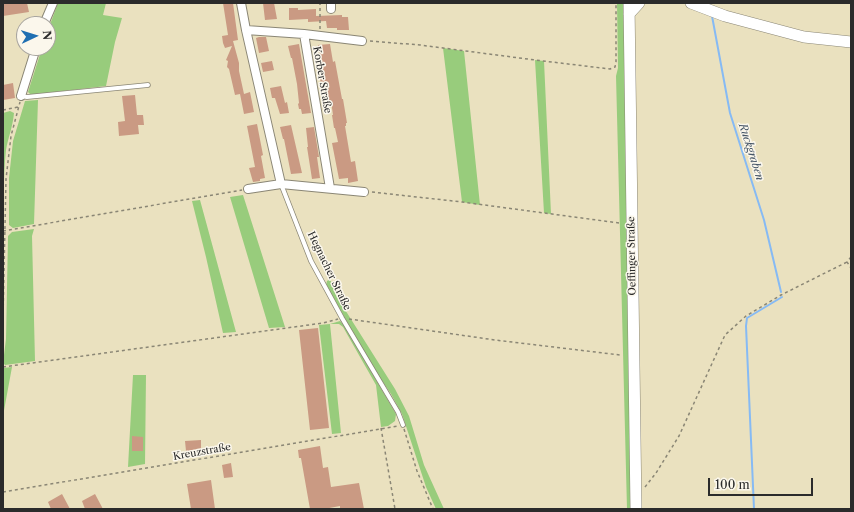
<!DOCTYPE html>
<html>
<head>
<meta charset="utf-8">
<style>
	body { margin:0 }
	#map { position:relative; width:854px; height:512px; overflow:hidden; background:#eae1bf; font-family:"Libre Caslon Text",serif }
	canvas { display:block }
	.frame { position:absolute; inset:0; border:4px solid #2b2b2b; pointer-events:none }
	.north { position:absolute; left:16px; top:16px; width:40px; height:40px; box-sizing:border-box; background:#fbf7ec; border:1px solid #a8a59f; border-radius:50%; rotate:86deg; font-size:11px; font-weight:700; line-height:16px; text-align:center; color:#2b2b2b }
	.north::after { content:''; display:block; margin:auto; width:14px; height:18px; background:#1f6fb2; clip-path:polygon(50% 0,100% 100%,50% 72%,0 100%) }
	.scale { position:absolute; left:708px; top:478px; width:105px; height:18px; box-sizing:border-box; border:2px solid #2b2b2b; border-top:0; padding-left:5px; font-size:12px; line-height:14px; white-space:nowrap; color:#2b2b2b; -webkit-text-stroke:3px #fbf7ec; paint-order:stroke }
</style>
</head>
<body>
<div id="map">
<canvas width="854" height="512"></canvas>
<div class="frame"></div>
<div class="north">N</div>
<div class="scale">100 m</div>
</div>
<script>
const g = document.querySelector('canvas').getContext('2d');
g.lineJoin = 'round';
function fillPath(path, color) {
  g.fillStyle = color;
  g.fill(path, 'evenodd');
}
function trace(path, color, width, dash) {
  g.strokeStyle = color;
  g.lineWidth = width;
  g.lineCap = dash ? 'butt' : 'round';
  g.setLineDash(dash || []);
  g.stroke(path);
}
function label(font, color, halo, rows, align = 'center') {
  g.font = font + ' "Libre Caslon Text",serif';
  g.lineWidth = 3;
  g.setLineDash([]);
  g.textBaseline = 'middle';
  g.strokeStyle = halo;
  g.fillStyle = color;
  for (const [text, x, y, turn = 0] of rows) {
    g.save();
    g.translate(x, y);
    g.rotate((+turn || 0) * Math.PI / 180);
    g.textAlign = isNaN(turn) ? turn : align;
    if (halo) g.strokeText(text, 0, 0);
    g.fillText(text, 0, 0);
    g.restore();
  }
}
const green = new Path2D(`
	M 58,3 L 106,3 L 103,15 L 122,18 L 115,42 L 106,86 L 31,95 L 28,92 L 42,48 L 48,48 L 48,30 Z
	M 617,3 L 623,3 L 624,5 L 634,509 L 627,509 L 616,76 L 618,68 Z
	M 443,48 L 464,51 L 480,205 L 462,202 Z
	M 535,60 L 544,61 L 551,214 L 544,213 Z
	M 38,100 L 34,224 L 13,228 L 9,225 L 9,178 L 13,141 L 25,101 Z
	M 10,111 L 14,113 C 13,126 8,138 6,150 C 3,178 4,207 3,235 L 3,113 Z
	M 243,195 L 285,327 L 269,328 L 230,197 Z
	M 200,200 L 236,332 L 223,333 L 206,257 L 192,201 Z
	M 34,229 L 32,236 L 35,361 L 5,365 L 3,363 L 6,339 L 8,236 L 12,232 Z
	M 330,279 L 337,297 L 395,389 L 409,416 L 424,465 L 444,509 L 436,509 L 426,487 L 402,414 L 391,394 L 374,369 L 326,285 L 327,281 Z
	M 340,321 L 344,325 L 396,414 L 395,421 L 388,426 L 381,427 L 376,385 L 343,327 L 339,324 L 330,324 L 341,433 L 332,434 L 319,325 L 330,324 Z
	M 12,367 L 3,416 L 3,368 Z
	M 133,375 L 146,375 L 145,464 L 128,467 Z`);
const stream = new Path2D(`
	M 712,16 L 730,113 L 764,220 L 781,292
	M 754,509 L 746,326 L 747,318 L 782,297`);
const building = new Path2D(`
	M 3,3 L 27,3 L 29,12 L 3,16 Z
	M 223,3 L 233,3 L 238,40 L 233,41 L 239,63 L 239,71 L 244,94 L 250,92 L 254,112 L 244,114 L 240,94 L 235,95 L 229,69 L 227,67 L 228,61 L 226,60 L 232,46 L 225,48 L 223,43 L 222,36 L 228,35 Z
	M 263,3 L 274,3 L 277,19 L 265,20 Z
	M 289,8 L 298,8 L 298,10 L 316,9 L 316,16 L 342,15 L 342,17 L 348,17 L 349,30 L 337,30 L 337,28 L 327,28 L 326,21 L 308,22 L 308,19 L 289,20 Z
	M 259,37 L 266,37 L 269,51 L 259,53 L 256,38 Z
	M 299,44 L 311,113 L 302,114 L 301,109 L 299,109 L 298,104 L 299,103 L 297,84 L 292,58 L 291,58 L 288,46 Z
	M 330,44 L 333,62 L 335,61 L 342,99 L 343,99 L 347,123 L 346,123 L 346,126 L 345,126 L 351,162 L 355,161 L 358,181 L 348,183 L 348,178 L 339,179 L 332,143 L 338,142 L 335,128 L 334,128 L 332,115 L 333,115 L 331,101 L 324,102 L 317,61 L 316,55 L 320,54 L 318,45 Z
	M 272,61 L 274,70 L 263,72 L 261,63 Z
	M 13,83 L 15,98 L 3,100 L 3,85 Z
	M 281,86 L 285,103 L 287,102 L 289,113 L 280,114 L 275,98 L 272,98 L 270,88 Z
	M 135,95 L 137,115 L 143,115 L 144,125 L 138,125 L 139,134 L 119,136 L 118,122 L 125,121 L 122,96 Z
	M 257,124 L 263,155 L 261,156 L 265,178 L 260,179 L 260,181 L 253,182 L 249,168 L 255,167 L 247,126 Z
	M 291,125 L 302,173 L 291,174 L 284,139 L 283,139 L 280,127 Z
	M 314,127 L 319,157 L 317,157 L 320,178 L 312,179 L 307,147 L 308,147 L 306,128 Z
	M 318,328 L 329,428 L 310,430 L 299,330 Z
	M 132,436 L 143,437 L 143,451 L 132,451 Z
	M 201,440 L 201,451 L 186,451 L 185,441 Z
	M 320,446 L 323,468 L 328,467 L 331,487 L 359,483 L 364,509 L 340,509 L 340,506 L 324,509 L 310,509 L 301,458 L 299,458 L 298,450 Z
	M 231,463 L 233,477 L 224,478 L 222,465 Z
	M 211,480 L 215,509 L 191,509 L 187,484 Z
	M 62,494 L 70,509 L 51,509 L 48,502 Z
	M 95,494 L 103,509 L 85,509 L 82,501 Z`);
const path = new Path2D(`
	M 320,29 L 320,3
	M 370,41 L 420,45 L 535,60 L 610,69 L 615,67 L 616,62 L 616,3
	M 3,110 L 18,107
	M 372,192 L 462,202 L 619,223
	M 3,231 L 242,190
	M 851,257 L 847,262 L 851,268
	M 3,319 L 6,179 L 11,136 L 20,102
	M 349,319 L 495,340 L 620,355
	M 3,367 L 323,323 L 338,319
	M 381,428 L 395,509
	M 404,429 L 417,471 L 433,509
	M 645,487 L 656,473 L 679,436 L 725,335 L 746,316 L 781,295 L 847,262
	M 3,492 L 398,426`);
const service = new Path2D(`
	M 21,96 L 27,97 L 148,85
	M 281,184 L 311,261 L 342,318 L 398,412 L 403,425`);
const minor = new Path2D(`
	M 241,3 L 246,30 L 281,184
	M 331,3 L 331,9
	M 44,24 L 53,3
	M 246,30 L 304,34 L 330,188
	M 304,34 L 362,41
	M 21,96 L 36,48
	M 248,189 L 281,184 L 364,192`);
const secondary = new Path2D(`
	M 629,3 L 636,509
	M 691,3 L 725,16 L 804,37 L 851,42
	M 629,14 L 639,3`);
const streetNames = [
	["Korber Straße",322,80,80],
	["Oeffinger Straße",632,256,-91],
	["Hegnacher Straße",329,271,64],
	["Kreuzstraße",202,452,-10]
];
const waterNames = [
	["Ruckgraben",751,152,72]
];
fillPath(green, '#98cc7c');
trace(stream, '#86baf4', 2);
fillPath(building, '#ca9a83');
trace(service, '#8a8675', 5.5);
trace(minor, '#8a8675', 10);
trace(secondary, '#8a8675', 12);
trace(path, '#8a8675', 1.5, [3, 3]);
trace(service, '#fff', 4);
trace(minor, '#fff', 8);
trace(secondary, '#fff', 11);
label('10px', '#2b2b2b', '#fbf7ec', streetNames);
label('italic 11px', '#465667', '#fbf7ec', waterNames);
</script>
</body>
</html>
